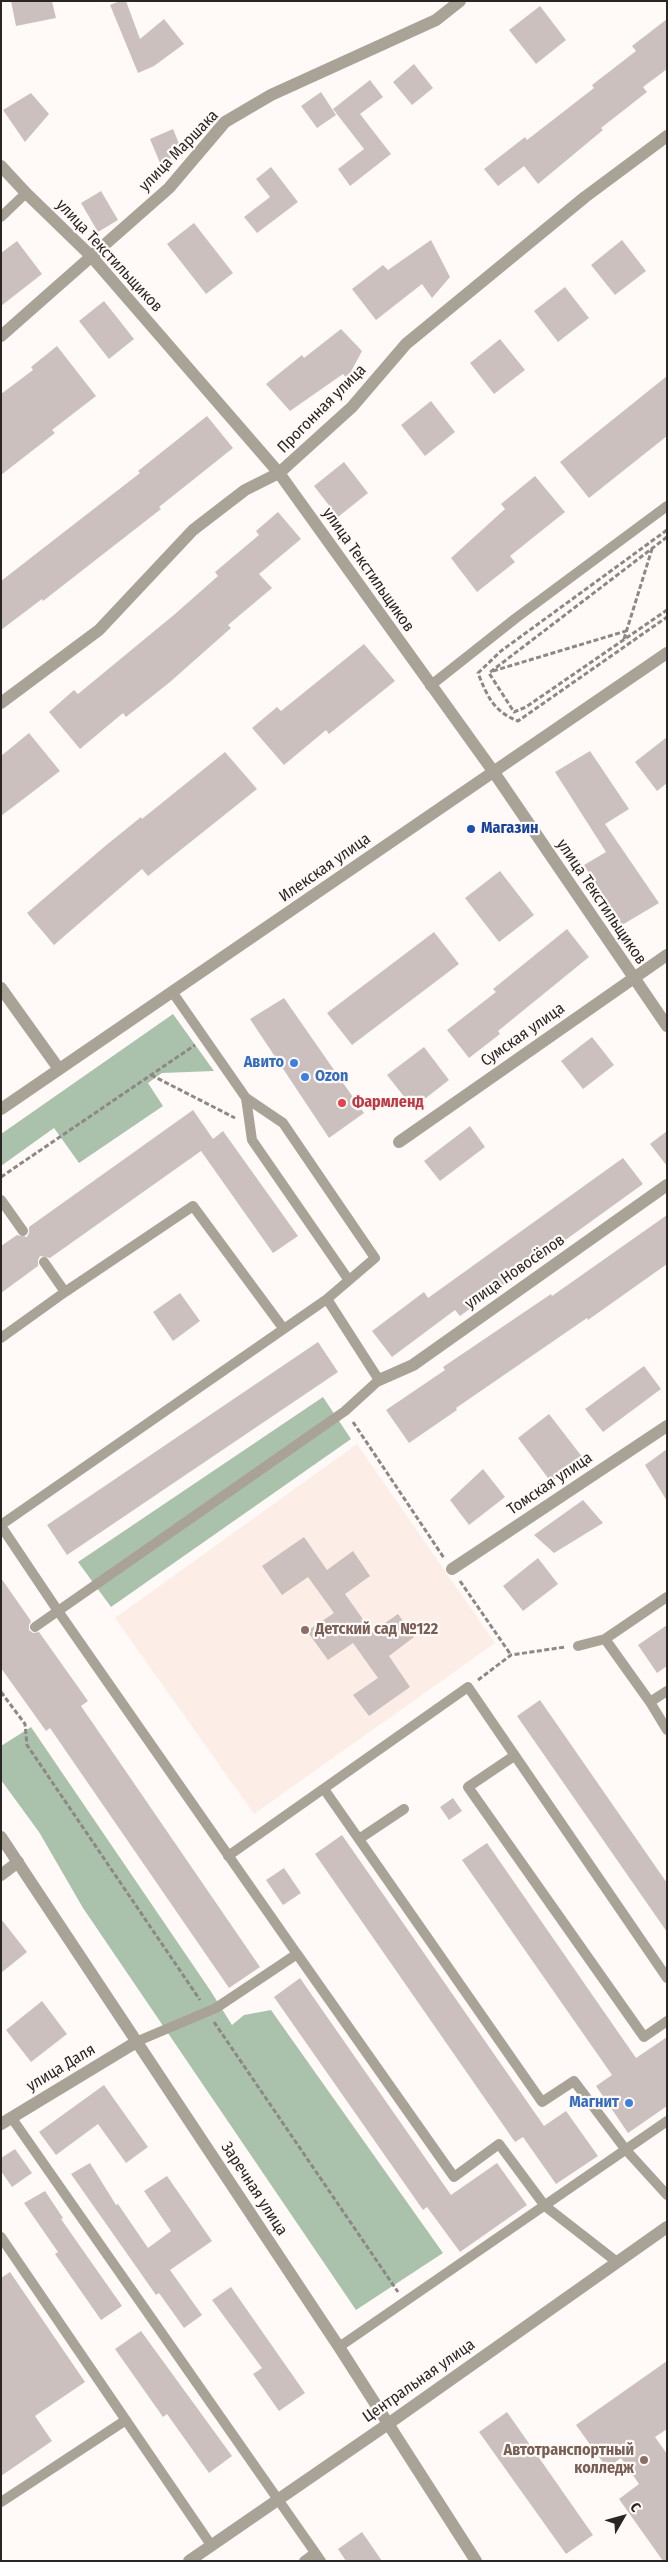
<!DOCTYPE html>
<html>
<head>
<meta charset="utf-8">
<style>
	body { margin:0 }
	#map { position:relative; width:668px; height:2562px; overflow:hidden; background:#fffaf8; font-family:"Fira Sans Condensed",sans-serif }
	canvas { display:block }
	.frame { position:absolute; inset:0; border:2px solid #2a2624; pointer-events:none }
	.north { position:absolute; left:598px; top:2492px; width:50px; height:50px; -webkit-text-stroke:4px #fffaf8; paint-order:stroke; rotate:52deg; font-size:14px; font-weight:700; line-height:20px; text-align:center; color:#2a2624 }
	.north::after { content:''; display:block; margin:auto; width:18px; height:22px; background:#2a2624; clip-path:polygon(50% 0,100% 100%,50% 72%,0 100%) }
</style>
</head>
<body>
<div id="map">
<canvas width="668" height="2562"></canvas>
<div class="frame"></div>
<div class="north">С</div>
</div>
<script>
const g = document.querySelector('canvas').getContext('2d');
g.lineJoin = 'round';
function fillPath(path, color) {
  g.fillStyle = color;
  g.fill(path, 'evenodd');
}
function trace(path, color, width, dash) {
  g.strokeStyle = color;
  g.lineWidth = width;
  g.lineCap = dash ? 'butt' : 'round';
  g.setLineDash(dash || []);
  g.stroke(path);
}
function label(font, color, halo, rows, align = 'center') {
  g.font = font + ' "Fira Sans Condensed",sans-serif';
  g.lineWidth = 4.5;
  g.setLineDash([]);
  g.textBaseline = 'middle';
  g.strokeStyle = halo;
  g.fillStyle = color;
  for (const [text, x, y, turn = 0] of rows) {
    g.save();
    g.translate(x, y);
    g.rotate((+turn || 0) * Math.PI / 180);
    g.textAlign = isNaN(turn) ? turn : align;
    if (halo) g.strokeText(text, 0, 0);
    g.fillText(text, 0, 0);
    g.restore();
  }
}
const education = new Path2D(`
	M 357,1444 L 495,1643 L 254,1814 L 115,1618 Z`);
const forest = new Path2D(`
	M 173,1014 L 214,1071 L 162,1073 L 148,1083 L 163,1106 L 79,1163 L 54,1128 L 1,1166 L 1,1134 Z
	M 323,1397 L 351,1439 L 111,1607 L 78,1562 Z
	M 31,1727 L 210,1990 L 232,2025 L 244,2015 L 271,2010 L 443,2253 L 356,2310 L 83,1908 L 39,1832 L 1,1780 L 1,1746 Z`);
const building = new Path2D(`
	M 11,1 L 52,1 L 56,18 L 16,26 Z
	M 120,1 L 126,1 L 140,39 L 164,19 L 184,44 L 154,66 L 138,73 L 110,5 Z
	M 540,6 L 566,40 L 536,64 L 509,30 Z
	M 667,19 L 667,69 L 643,87 L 647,92 L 601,128 L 603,130 L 538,184 L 524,166 L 498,186 L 484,169 L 525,137 L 527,140 L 594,88 L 592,85 L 636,51 L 632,46 Z
	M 414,64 L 433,88 L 412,105 L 393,82 Z
	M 370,80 L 383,97 L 360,114 L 391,154 L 350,186 L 338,169 L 364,149 L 333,109 Z
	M 321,92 L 336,115 L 317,128 L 301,106 Z
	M 31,93 L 49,114 L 25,142 L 3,110 Z
	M 173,129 L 183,153 L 160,163 L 150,139 Z
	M 271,167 L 298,202 L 257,233 L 244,217 L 270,197 L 256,179 Z
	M 101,191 L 118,220 L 98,232 L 81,203 Z
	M 194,223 L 233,273 L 206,294 L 167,244 Z
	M 431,240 L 450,277 L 432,298 L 422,284 L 376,320 L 352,289 L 383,265 L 388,270 Z
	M 622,240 L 646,271 L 615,295 L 591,265 Z
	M 17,241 L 42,274 L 1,306 L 1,253 Z
	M 565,287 L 589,318 L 558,342 L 534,311 Z
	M 104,301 L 134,339 L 109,359 L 79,321 Z
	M 341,329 L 362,351 L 347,379 L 343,374 L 290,411 L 266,384 L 302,355 L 304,358 Z
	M 500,339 L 525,370 L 494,394 L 470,363 Z
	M 57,346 L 96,396 L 52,430 L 55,433 L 1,475 L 1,394 L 33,370 L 31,367 Z
	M 667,376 L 667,436 L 589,498 L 560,462 Z
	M 431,401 L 455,432 L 425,456 L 401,425 Z
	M 207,416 L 233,448 L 159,507 L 161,509 L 43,601 L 42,599 L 1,630 L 1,581 L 140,473 L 138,471 Z
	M 344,462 L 368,493 L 338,517 L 314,486 Z
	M 535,476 L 565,512 L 510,556 L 515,562 L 477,592 L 451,558 L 505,509 L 501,504 Z
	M 278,512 L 301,539 L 259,574 L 272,588 L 228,625 L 231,628 L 170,682 L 126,717 L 123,713 L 80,749 L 49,712 L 74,690 L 78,694 L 175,614 L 218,576 L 215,572 L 259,535 L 256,531 Z
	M 364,644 L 395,681 L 329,734 L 326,730 L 284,765 L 252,728 L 277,707 L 281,711 Z
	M 29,733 L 60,771 L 1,816 L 1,756 Z
	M 667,737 L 667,783 L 657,791 L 635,762 Z
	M 590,751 L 629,809 L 605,824 L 659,903 L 622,925 L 584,865 L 606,852 L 555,772 Z
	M 225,752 L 257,789 L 148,876 L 142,869 L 54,945 L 27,913 L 104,847 L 141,817 L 142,819 Z
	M 500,871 L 534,915 L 499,942 L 465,898 Z
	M 567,929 L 589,957 L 498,1031 L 500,1034 L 469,1058 L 447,1030 L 496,992 L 493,989 Z
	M 434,932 L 459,964 L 352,1045 L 327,1013 Z
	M 284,998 L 364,1113 L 329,1138 L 250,1019 Z
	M 592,1037 L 614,1065 L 583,1089 L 561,1061 Z
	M 424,1047 L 449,1080 L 413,1108 L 387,1075 Z
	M 193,1110 L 213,1139 L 223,1131 L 298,1236 L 273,1253 L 201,1151 L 50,1258 L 40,1256 L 38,1260 L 38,1266 L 1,1293 L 1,1246 L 17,1235 L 27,1237 L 29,1233 L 29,1227 Z
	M 470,1126 L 485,1147 L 440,1181 L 424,1161 Z
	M 667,1131 L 667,1166 L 650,1144 Z
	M 623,1158 L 643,1184 L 460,1316 L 455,1310 L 392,1357 L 372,1331 L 424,1292 L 428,1298 Z
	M 667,1215 L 667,1264 L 588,1320 L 587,1318 L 456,1408 L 457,1410 L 409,1443 L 386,1410 L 445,1370 L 443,1367 L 551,1294 L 552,1296 Z
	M 180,1293 L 200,1321 L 173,1341 L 153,1312 Z
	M 318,1342 L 338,1372 L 67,1555 L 47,1525 Z
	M 644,1366 L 661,1389 L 603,1432 L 585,1409 Z
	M 549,1414 L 583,1458 L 551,1482 L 518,1438 Z
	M 667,1449 L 667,1501 L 645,1465 Z
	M 483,1469 L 505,1497 L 469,1525 L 450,1500 Z
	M 583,1500 L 603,1523 L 554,1553 L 534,1535 Z
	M 304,1537 L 327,1570 L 353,1551 L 370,1576 L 345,1594 L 372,1632 L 398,1614 L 414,1637 L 389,1656 L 410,1687 L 369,1716 L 353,1695 L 378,1678 L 353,1643 L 328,1660 L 307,1631 L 334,1613 L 308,1577 L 282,1595 L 262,1566 Z
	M 538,1558 L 558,1584 L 523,1611 L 503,1586 Z
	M 1,1578 L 31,1621 L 29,1625 L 29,1630 L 33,1633 L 39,1632 L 88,1701 L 81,1706 L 260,1967 L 229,1988 L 50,1728 L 46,1731 L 1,1668 Z
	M 667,1625 L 667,1666 L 657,1673 L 638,1645 Z
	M 540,1700 L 667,1883 L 667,1932 L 517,1716 Z
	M 453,1798 L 462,1811 L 449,1820 L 440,1807 Z
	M 342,1835 L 544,2126 L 566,2111 L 598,2156 L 556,2184 L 523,2137 L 515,2142 L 315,1854 Z
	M 487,1843 L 636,2058 L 667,2037 L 667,2106 L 628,2133 L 596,2086 L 612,2075 L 462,1860 Z
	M 284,1868 L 301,1893 L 283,1905 L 266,1880 Z
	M 1,1919 L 27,1952 L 1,1973 Z
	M 300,1978 L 451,2195 L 497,2163 L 527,2205 L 460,2252 L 427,2207 L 423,2210 L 274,1997 Z
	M 42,2001 L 67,2034 L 31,2062 L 6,2030 Z
	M 104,2085 L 148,2147 L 126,2163 L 98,2124 L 56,2155 L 39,2132 Z
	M 15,2149 L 32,2173 L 12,2187 L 1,2171 L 1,2158 Z
	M 90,2163 L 116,2205 L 118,2204 L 148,2248 L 171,2231 L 144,2191 L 167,2176 L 212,2241 L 170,2270 L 202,2315 L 184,2328 L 159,2293 L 156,2295 L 71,2174 Z
	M 45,2191 L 63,2218 L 61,2219 L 122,2306 L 101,2320 L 55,2254 L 58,2252 L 24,2203 Z
	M 10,2272 L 85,2382 L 35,2416 L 52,2441 L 1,2476 L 1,2278 Z
	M 231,2287 L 305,2393 L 279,2411 L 253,2374 L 262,2368 L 212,2300 Z
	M 141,2331 L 232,2456 L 209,2473 L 167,2414 L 163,2417 L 115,2349 Z
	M 667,2361 L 667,2429 L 655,2437 L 667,2454 L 667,2561 L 663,2561 L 619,2499 L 639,2484 L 621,2458 L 607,2468 L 576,2425 Z
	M 507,2412 L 593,2535 L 566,2554 L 479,2432 Z
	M 362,2532 L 382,2561 L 346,2561 L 338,2549 Z`);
const path = new Path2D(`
	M 667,530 L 501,651 L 478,673 C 487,696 494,712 518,721 L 667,617
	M 667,537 L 489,673 L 514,712 L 526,707 L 667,610
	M 624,639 L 652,549
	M 493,671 L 626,631
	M 151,1075 L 235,1118
	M 1,1177 L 195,1045
	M 353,1422 L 444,1558
	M 460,1581 L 511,1655
	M 478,1680 L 511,1655 L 565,1647
	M 1,1692 L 25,1724 L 27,1745 L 200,2000
	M 214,2022 L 398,2292`);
const service = new Path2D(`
	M 1,217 L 26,193
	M 430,686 L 516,618 L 667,506
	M 246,1098 L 252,1140 L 348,1279
	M 1,1200 L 23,1231
	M 44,1262 L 65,1292 L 193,1206 L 283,1328
	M 1,1338 L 65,1292
	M 1,1525 L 327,1299
	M 1,1526 L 58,1611 L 297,1954 L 216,2008 L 138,2041
	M 35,1627 L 345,1411 L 379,1380 L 327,1299 L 375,1258 L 283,1123 L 246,1098 L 173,993
	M 605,1639 L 650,1702 L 667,1691
	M 578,1646 L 605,1639 L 667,1597
	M 650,1702 L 667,1730
	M 514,1756 L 468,1787 L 644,2037 L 667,2021
	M 324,1789 L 542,2102 L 574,2081 L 626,2150 L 667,2195
	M 359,1839 L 404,1809
	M 228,1856 L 468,1687 L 667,1978
	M 297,1954 L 454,2177 L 499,2144 L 545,2206 L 617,2262
	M 11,2117 L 321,2561
	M 1,2237 L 211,2545
	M 339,2347 L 667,2121
	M 1,2502 L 126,2420
	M 304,2561 L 315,2553`);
const minor = new Path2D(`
	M 1,166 L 26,193 L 91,256 L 279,473 L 493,771 L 667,1026
	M 1,336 L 169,188 L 225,122 L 271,95 L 436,20 L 460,1
	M 1,703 L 99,630 L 193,530 L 245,490 L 279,473 L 352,407 L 406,344 L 585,197 L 667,136
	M 1,988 L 59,1069
	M 399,1142 L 667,955
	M 379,1380 L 413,1365 L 667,1185
	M 452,1569 L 667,1426
	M 1,1875 L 18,1862
	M 1,2124 L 138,2041`);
const tertiary = new Path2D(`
	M 1,1109 L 667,653
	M 1,1837 L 339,2347 L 476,2561
	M 189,2561 L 388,2424 L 667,2227`);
const markers = [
	[471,829,5,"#1a4fb4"],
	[294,1063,5,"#3f7fe0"],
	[305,1077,5,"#3f7fe0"],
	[342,1103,5,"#e0444e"],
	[305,1630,5,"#8d6e63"],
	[629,2103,5,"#3f7fe0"],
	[644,2460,5,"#8d6e63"]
];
const streetNames = [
	["улица Маршака",179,151,-46],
	["улица Текстильщиков",109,256,47],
	["Прогонная улица",322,409,-45],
	["улица Текстильщиков",368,570,55],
	["Илекская улица",325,868,-35],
	["улица Текстильщиков",601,902,56],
	["Сумская улица",523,1035,-35],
	["улица Новосёлов",515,1272,-35],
	["Томская улица",550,1484,-34],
	["улица Даля",61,2068,-31],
	["Заречная улица",254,2189,57],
	["Центральная улица",419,2381,-35]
];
const transitNames = [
	["Магазин",481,829]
];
const shopNames = [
	["Авито",284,1063],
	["Ozon",315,1077,"left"],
	["Магнит",619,2103]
];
const healthNames = [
	["Фармленд",352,1103]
];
const educationNames = [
	["Детский сад №122",315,1630],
	["Автотранспортный",634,2451,"right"],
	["колледж",634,2469,"right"]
];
fillPath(education, '#fceee7');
fillPath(forest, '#aac2ac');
fillPath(building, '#cbc0bd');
trace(path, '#8d8886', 3, [5, 2.5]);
trace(service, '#a9a297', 10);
trace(minor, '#a9a297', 12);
trace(tertiary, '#a9a297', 12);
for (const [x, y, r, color] of markers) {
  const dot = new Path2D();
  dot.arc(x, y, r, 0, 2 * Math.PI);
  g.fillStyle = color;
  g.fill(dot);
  trace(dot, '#fffaf8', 2);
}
label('16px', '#2a2624', '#fffaf8', streetNames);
label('bold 16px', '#164399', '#fffaf8', transitNames, 'left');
label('bold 16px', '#366cbe', '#fffaf8', shopNames, 'right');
label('bold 16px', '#be3a42', '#fffaf8', healthNames, 'left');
label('bold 16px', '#785e54', '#fffaf8', educationNames, 'left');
</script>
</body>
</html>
